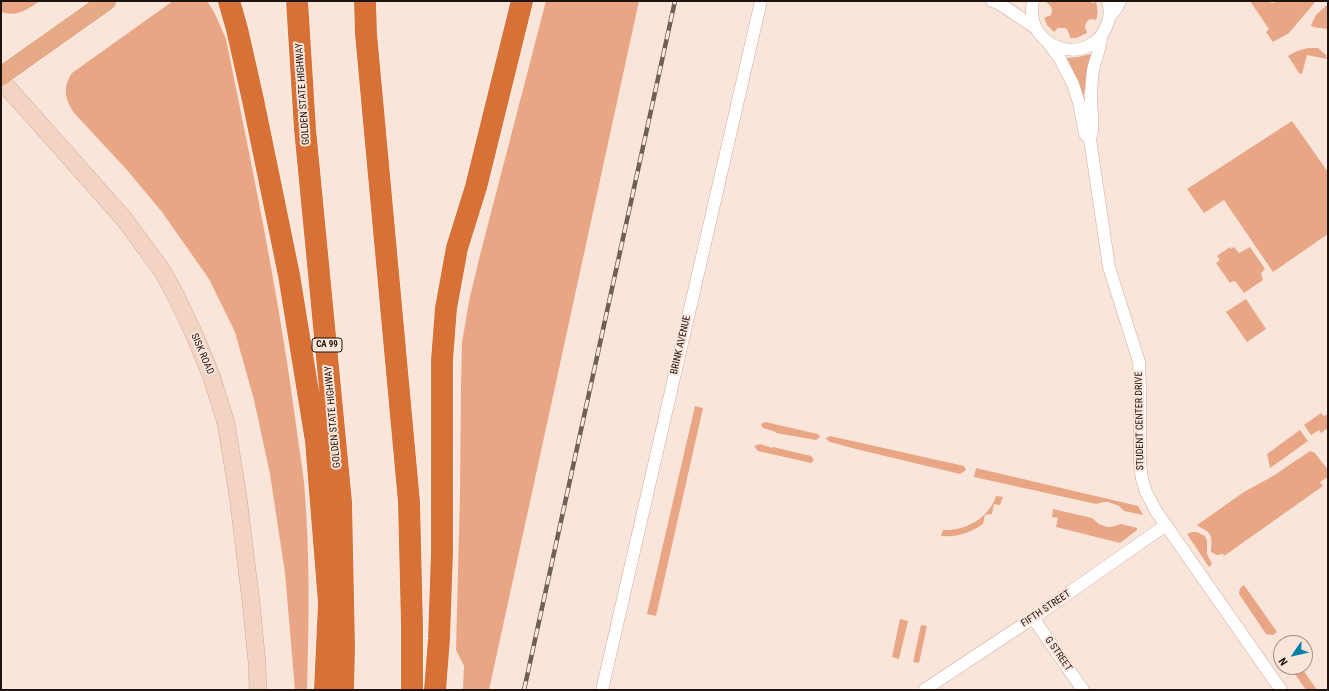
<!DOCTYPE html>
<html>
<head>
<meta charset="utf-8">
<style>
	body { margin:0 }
	#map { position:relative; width:1329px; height:691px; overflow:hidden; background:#fae5db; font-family:"Roboto Condensed",sans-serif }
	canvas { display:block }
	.frame { position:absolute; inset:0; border:2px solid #1f130d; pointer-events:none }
	.north { position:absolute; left:1273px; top:635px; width:40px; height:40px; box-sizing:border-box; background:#fae5db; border:1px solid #a29189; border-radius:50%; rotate:236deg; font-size:11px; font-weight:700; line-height:16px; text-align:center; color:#1f130d }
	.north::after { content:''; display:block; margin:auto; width:14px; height:18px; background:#0580a6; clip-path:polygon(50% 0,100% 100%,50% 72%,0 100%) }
</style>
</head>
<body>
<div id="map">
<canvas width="1329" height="691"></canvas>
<div class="frame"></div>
<div class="north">N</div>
</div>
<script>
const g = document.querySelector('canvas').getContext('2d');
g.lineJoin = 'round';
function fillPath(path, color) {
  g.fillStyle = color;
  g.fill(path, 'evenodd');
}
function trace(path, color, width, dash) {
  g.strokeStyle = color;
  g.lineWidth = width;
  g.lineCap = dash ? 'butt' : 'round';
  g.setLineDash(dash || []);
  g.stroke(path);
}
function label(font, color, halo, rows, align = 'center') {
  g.font = font + ' "Roboto Condensed",sans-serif';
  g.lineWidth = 4;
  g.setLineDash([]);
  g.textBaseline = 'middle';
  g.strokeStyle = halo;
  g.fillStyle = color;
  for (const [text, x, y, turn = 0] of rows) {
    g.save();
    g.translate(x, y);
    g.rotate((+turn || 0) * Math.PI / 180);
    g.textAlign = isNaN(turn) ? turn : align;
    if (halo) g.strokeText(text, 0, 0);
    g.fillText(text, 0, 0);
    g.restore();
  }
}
const green = new Path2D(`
	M 1,1 L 40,1 C 26,10 18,17 1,12 Z
	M 173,1 L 207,1 L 214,12 L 226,39 C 251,162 277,285 294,410 C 297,434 301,458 304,482 C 310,551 309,620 307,690 L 295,690 L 285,573 L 270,474 L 254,400 L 235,332 L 209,279 L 162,212 L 127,170 L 75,114 C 65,100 62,88 72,73 Z
	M 546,1 L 639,1 L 489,690 L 463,690 L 464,666 L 456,650 L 460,494 L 461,385 L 462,343 L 469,301 L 480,255 Z
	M 1045,1 L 1088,1 L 1093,3 L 1096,2 C 1098,9 1098,14 1096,20 C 1090,17 1086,21 1085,27 L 1087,33 L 1076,38 L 1070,38 L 1069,33 L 1066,28 L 1058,28 L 1054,32 L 1047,25 L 1044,18 L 1051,15 C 1054,8 1050,5 1045,1 Z
	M 1250,1 L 1267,1 L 1272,3 L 1279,1 L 1316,1 L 1289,33 L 1273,42 L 1266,32 L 1269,29 Z
	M 1328,4 L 1328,29 L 1313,27 L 1311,25 L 1316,15 Z
	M 1308,48 L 1318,48 L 1326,55 L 1327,59 L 1307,55 L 1302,74 L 1299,73 L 1288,56 L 1297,51 Z
	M 1091,54 L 1086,81 L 1084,94 L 1083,95 L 1067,58 L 1078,57 Z
	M 1292,121 L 1328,172 L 1328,234 L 1273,272 L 1224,200 L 1204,213 L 1187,189 Z
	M 1230,247 L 1231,249 L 1234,247 L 1239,253 L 1250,247 L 1265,269 L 1261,273 L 1263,280 L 1244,293 L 1236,282 L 1233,281 L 1230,283 L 1216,263 L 1220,260 L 1217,256 Z
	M 1246,299 L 1266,329 L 1247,342 L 1226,312 Z
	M 695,406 L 703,408 L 656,616 L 647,614 Z
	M 1321,413 L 1324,416 L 1328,414 L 1328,428 L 1321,433 L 1319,430 L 1311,435 L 1304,425 Z
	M 765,422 L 818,434 L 820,437 L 816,440 L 776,433 L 776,432 L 763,428 L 761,424 Z
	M 1300,430 L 1308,441 L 1270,468 L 1267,454 Z
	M 830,436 L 964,466 L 966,470 L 960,474 L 852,448 L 830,442 L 826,439 L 826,438 Z
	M 760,444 L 772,448 L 773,447 L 811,456 L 814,460 L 811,463 L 758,451 L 754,446 Z
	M 1310,451 L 1315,453 L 1328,470 L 1328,477 L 1320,482 L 1323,486 L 1224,556 L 1223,554 L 1217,555 L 1211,552 C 1211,544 1214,535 1205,530 C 1202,528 1199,527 1197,525 L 1244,492 L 1273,476 Z
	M 976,468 L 1138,506 L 1143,515 L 1124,511 L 1119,506 L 1108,502 L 1103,502 L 1096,504 L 974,477 Z
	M 996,496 L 1003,497 L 1000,505 L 994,504 L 992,514 L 985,515 L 983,524 C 970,533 958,537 941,536 L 943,530 C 966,531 989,518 996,496 Z
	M 1053,509 L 1092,518 L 1099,524 L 1107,527 L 1111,527 L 1121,524 L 1137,528 L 1137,530 L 1120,543 L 1056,527 L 1058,518 L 1052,517 Z
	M 1192,532 L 1197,532 L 1205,536 L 1207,541 L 1207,554 L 1212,564 L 1209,567 L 1187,534 Z
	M 1244,585 L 1277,632 L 1273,635 L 1266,634 L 1239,594 L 1240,588 Z
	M 900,619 L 908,621 L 899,659 L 892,657 Z
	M 921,625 L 927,626 L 919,663 L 913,662 Z
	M 1290,667 L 1301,667 L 1317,690 L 1306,690 Z`);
const minor = new Path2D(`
	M 992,1 L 1000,4 L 1036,28
	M 1033,1 C 1023,51 1093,70 1108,22 C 1110,16 1110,8 1108,1
	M 1109,17 L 1116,9 L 1120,1
	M 1101,36 C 1102,45 1095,60 1093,70 C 1092,79 1091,89 1091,98 C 1091,112 1095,127 1090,139 L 1109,267 L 1139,362 L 1140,388 L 1140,463 L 1142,479 L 1146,492 L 1156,511 L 1281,690
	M 1049,44 L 1060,59 L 1073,84 L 1079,103 L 1085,134 L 1090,139
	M 1033,618 L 1083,690
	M 602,690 L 761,1
	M 924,690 L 1033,618 L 1166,525`);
const secondary = new Path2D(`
	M 1,80 L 125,220 L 163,272 L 176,296 L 194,334 L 211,375 L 226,423 L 238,496 L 251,602 L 257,663 L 258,690`);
const primary = new Path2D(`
	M 1,76 L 107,1`);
const motorway = new Path2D(`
	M 229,1 L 237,29 L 253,100 L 289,275 L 316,441 L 329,603 L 325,690
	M 297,1 L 305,129 L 341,502 L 344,646 L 343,690
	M 365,1 L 366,34 L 409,502 L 412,626 L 412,690
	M 435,690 L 439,639 L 442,552 L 442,360 L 446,308 L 457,248 L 476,187 L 522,1`);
const rail = new Path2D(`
	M 524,690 L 675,1`);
const shields = [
	[327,345,30]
];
const shieldNames = [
	["CA 99",327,345]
];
const streetNames = [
	["GOLDEN STATE HIGHWAY",303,94,-94],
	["BRINK AVENUE",681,345,-77],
	["SISK ROAD",202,354,67],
	["GOLDEN STATE HIGHWAY",333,417,-95],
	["STUDENT CENTER DRIVE",1140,421,-91],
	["FIFTH STREET",1046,609,-34],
	["G STREET",1058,654,55]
];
fillPath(green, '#e8a684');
trace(minor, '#ccaa9a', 13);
trace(secondary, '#ccaa9a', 18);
trace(primary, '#fff', 20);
trace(motorway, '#fff', 23);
trace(minor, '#fff', 12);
trace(secondary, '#f3d4c3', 17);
trace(primary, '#e7aa86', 19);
trace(motorway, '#d77136', 22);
trace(rail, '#6e5f57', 4.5);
trace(rail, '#fae5db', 3, [9]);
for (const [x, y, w] of shields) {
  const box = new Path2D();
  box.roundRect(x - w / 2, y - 7, w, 14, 3);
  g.fillStyle = '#fae5db';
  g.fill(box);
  trace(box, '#1f130d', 1);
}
label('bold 9px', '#1f130d', null, shieldNames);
label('10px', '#1f130d', '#fae5db', streetNames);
</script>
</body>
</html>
